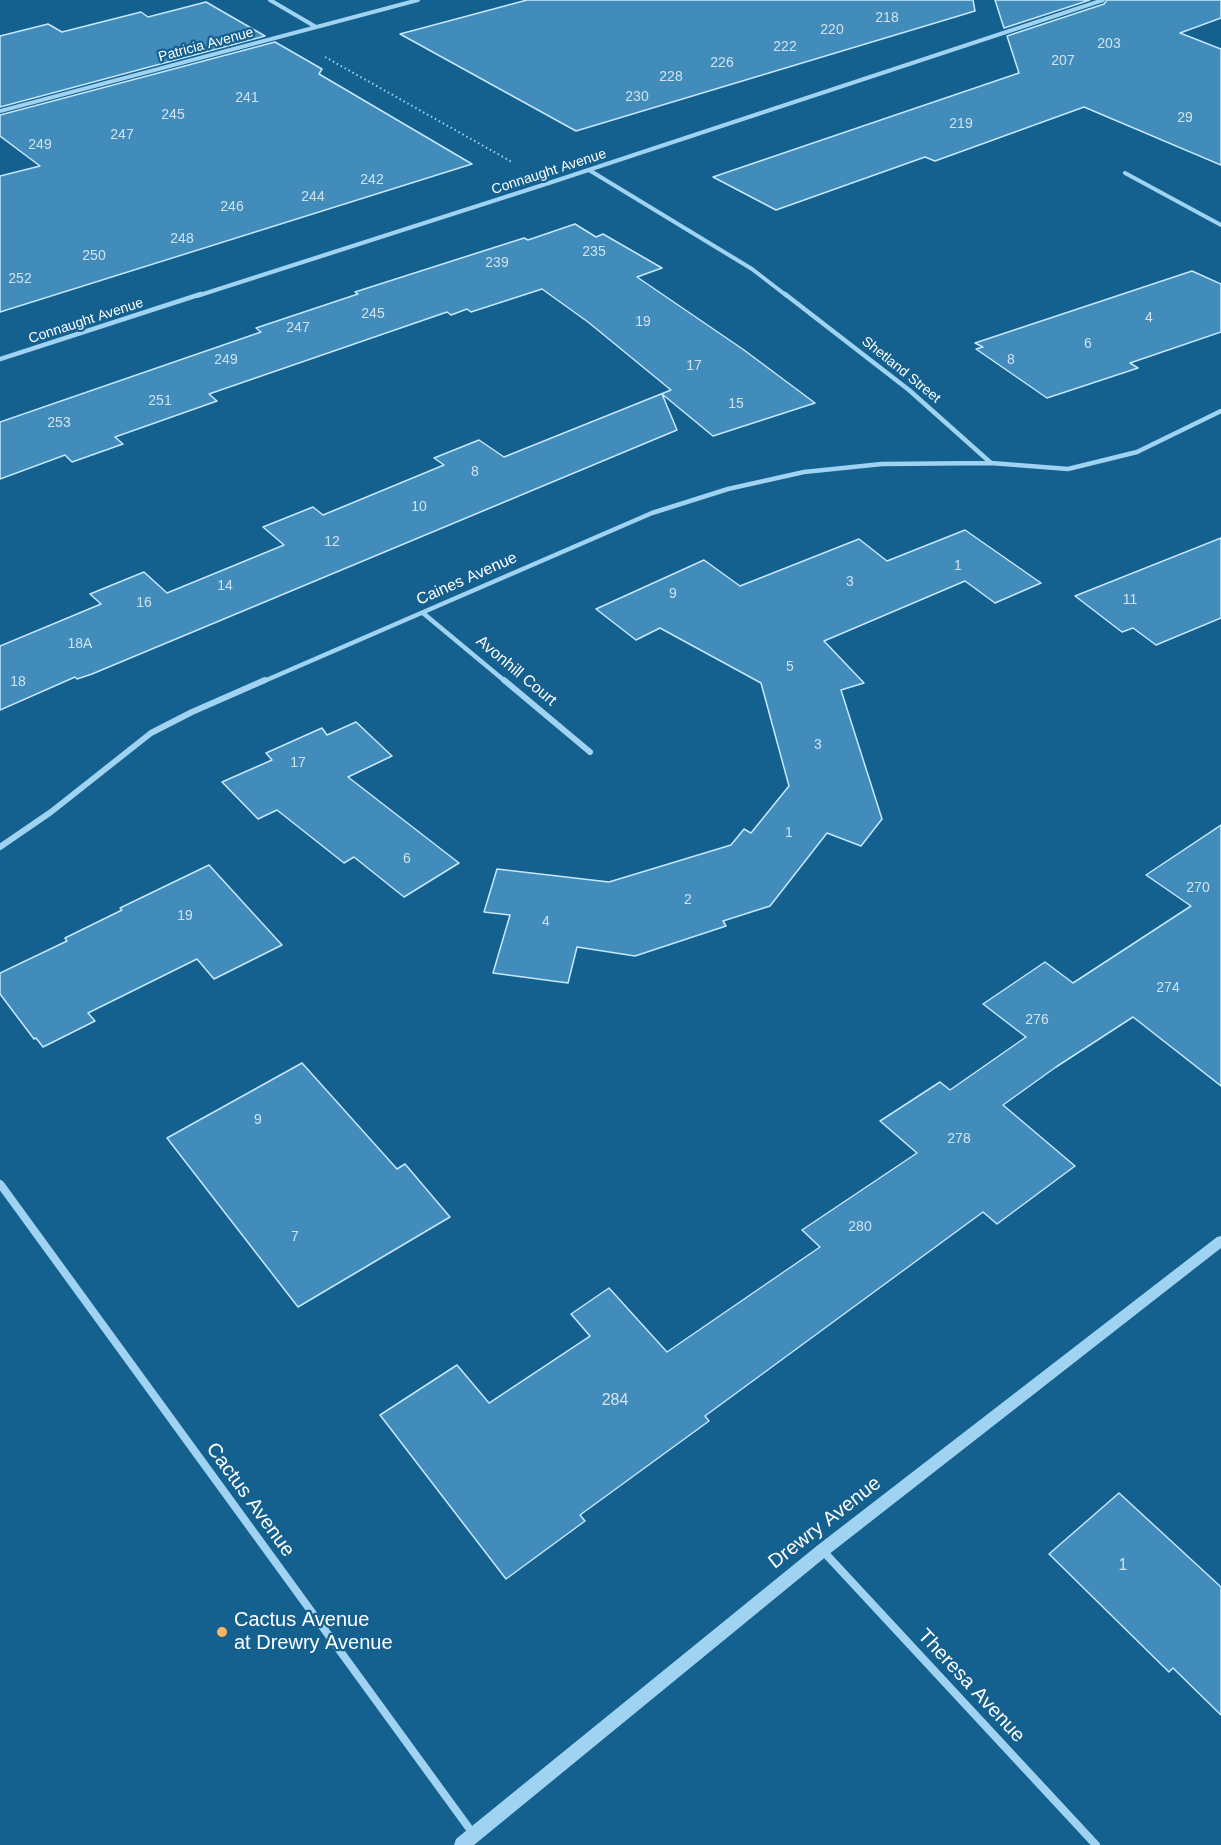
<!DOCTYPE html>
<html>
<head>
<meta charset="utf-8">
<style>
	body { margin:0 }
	canvas { display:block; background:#14608f }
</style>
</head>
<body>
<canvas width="1221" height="1845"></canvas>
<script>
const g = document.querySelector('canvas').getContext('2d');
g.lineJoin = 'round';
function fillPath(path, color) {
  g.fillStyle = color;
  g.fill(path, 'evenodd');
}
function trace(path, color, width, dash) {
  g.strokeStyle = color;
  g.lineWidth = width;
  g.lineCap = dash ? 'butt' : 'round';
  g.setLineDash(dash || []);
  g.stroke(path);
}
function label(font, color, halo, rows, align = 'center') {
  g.font = font + ' Arial,sans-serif';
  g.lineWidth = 4.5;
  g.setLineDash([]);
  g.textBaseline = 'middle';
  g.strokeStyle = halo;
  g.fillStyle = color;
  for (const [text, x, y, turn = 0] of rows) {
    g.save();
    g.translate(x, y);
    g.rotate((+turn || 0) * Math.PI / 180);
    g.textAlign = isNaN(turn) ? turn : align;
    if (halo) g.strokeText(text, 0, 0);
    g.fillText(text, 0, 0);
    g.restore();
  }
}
const building = new Path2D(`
	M 527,0 L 973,0 L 975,11 L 576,131 L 400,34 Z
	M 995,0 L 1090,0 L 1004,28 Z
	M 1107,0 L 1221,0 L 1221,18 L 1180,33 L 1221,49 L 1221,165 L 1084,107 L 935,161 L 925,157 L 776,210 L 713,177 L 1019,73 L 1007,36 L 1104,4 Z
	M 206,2 L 265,36 L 0,107 L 0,36 L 48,24 L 62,32 L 141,12 L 148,17 Z
	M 275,42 L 322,69 L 319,74 L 472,164 L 0,312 L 0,176 L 40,166 L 0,136 L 0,115 Z
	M 575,224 L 596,237 L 603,234 L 662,268 L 637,277 L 744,350 L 815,403 L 713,436 L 662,394 L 677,430 L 92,674 L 77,679 L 75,677 L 0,710 L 0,646 L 101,604 L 90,594 L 144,572 L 167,593 L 284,545 L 263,527 L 313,507 L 323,515 L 444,465 L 434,458 L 479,440 L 504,457 L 671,390 L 588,322 L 542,289 L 471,312 L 467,309 L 451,315 L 447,312 L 209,394 L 217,401 L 115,437 L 123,444 L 72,462 L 65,455 L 0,479 L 0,422 L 261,332 L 256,328 L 358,294 L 355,292 L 524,238 L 528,240 Z
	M 1192,271 L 1221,284 L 1221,332 L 1130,363 L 1138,368 L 1047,398 L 976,349 L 983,347 L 975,343 Z
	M 965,530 L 1041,583 L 995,603 L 965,581 L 824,641 L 864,683 L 841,690 L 882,819 L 861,846 L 827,833 L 770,906 L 723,921 L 726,926 L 635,956 L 577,947 L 568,983 L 493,973 L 510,915 L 484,912 L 497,869 L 609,882 L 731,845 L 744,829 L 751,833 L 789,786 L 761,683 L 660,628 L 636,640 L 596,609 L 704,560 L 740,586 L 859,539 L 887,561 Z
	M 1221,538 L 1221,618 L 1156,645 L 1133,628 L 1122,632 L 1075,596 Z
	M 356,722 L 392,756 L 348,777 L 459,863 L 404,897 L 354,857 L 344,863 L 277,810 L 258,819 L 222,782 L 272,760 L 266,753 L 322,728 L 327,735 Z
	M 1221,825 L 1221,1086 L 1133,1017 L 1056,1067 L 1003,1105 L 1075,1166 L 997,1224 L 983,1212 L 705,1416 L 709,1421 L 580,1515 L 585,1521 L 506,1579 L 380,1415 L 457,1365 L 489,1403 L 590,1336 L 571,1314 L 609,1288 L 667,1352 L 820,1247 L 802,1230 L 917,1153 L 880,1121 L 940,1082 L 950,1090 L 1026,1037 L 983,1004 L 1045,962 L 1073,983 L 1191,906 L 1146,875 Z
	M 209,865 L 282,945 L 214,979 L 197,959 L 88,1013 L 95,1021 L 43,1047 L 36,1038 L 34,1039 L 0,994 L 0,973 L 67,941 L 65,938 L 122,910 L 120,908 Z
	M 302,1063 L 397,1169 L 405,1164 L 450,1217 L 298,1307 L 167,1138 Z
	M 1119,1493 L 1221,1587 L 1221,1715 L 1173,1668 L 1169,1672 L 1049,1554 Z`);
const path = new Path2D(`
	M 325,57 L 512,162`);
const minorFar3 = new Path2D(`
	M 270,0 L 316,27
	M 0,111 L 418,0
	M 589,170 L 752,269 L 787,296
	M 1125,173 L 1221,225
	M 197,296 L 549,183 L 1103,0`);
const minorFar2 = new Path2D(`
	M 785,294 L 909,390 L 991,463
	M 0,359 L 201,294
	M 423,613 L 506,682
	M 262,682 L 652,513 L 728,489 L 804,472 L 882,464 L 991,463 L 1068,469 L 1137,452 L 1221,411`);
const minorFar1 = new Path2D(`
	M 504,680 L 590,752
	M 0,847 L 51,812 L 151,733 L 192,712 L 265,680
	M 0,1183 L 2,1186`);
const minor = new Path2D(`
	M 1,1185 L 474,1835
	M 823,1551 L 1096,1845`);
const tertiary = new Path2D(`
	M 1221,1236 L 1221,1248 L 828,1555 L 474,1845 L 454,1845 L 456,1839 L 818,1545 L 1217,1237 Z`);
const markers = [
	[222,1632,6,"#ffb55f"]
];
const numberNames = [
	["218",887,18],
	["220",832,30],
	["203",1109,44],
	["222",785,47],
	["207",1063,61],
	["226",722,63],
	["228",671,77],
	["230",637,97],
	["241",247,98],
	["245",173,115],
	["29",1185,118],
	["219",961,124],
	["247",122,135],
	["249",40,145],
	["242",372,180],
	["244",313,197],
	["246",232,207],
	["248",182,239],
	["235",594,252],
	["250",94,256],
	["239",497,263],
	["252",20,279],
	["245",373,314],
	["4",1149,318],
	["19",643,322],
	["247",298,328],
	["6",1088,344],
	["249",226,360],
	["8",1011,360],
	["17",694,366],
	["251",160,401],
	["15",736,404],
	["253",59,423],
	["8",475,472],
	["10",419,507],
	["12",332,542],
	["1",958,566],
	["3",850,582],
	["14",225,586],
	["9",673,594],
	["11",1130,600],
	["16",144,603],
	["18A",80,644],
	["5",790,667],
	["18",18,682],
	["3",818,745],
	["17",298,763],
	["1",789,833],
	["6",407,859],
	["270",1198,888],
	["2",688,900],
	["19",185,916],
	["4",546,922],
	["274",1168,988],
	["276",1037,1020],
	["9",258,1120],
	["278",959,1139],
	["280",860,1227],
	["7",295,1237]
];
const farStreetnames = [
	["Patricia Avenue",206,45,-15],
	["Connaught Avenue",549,172,-18],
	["Connaught Avenue",86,321,-18],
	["Shetland Street",901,370,39]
];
const streetNames = [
	["Caines Avenue",467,579,-24],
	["Avonhill Court",516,671,40]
];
const nearNumbernames = [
	["284",615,1401],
	["1",1123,1566]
];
const nearStreetnames = [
	["Cactus Avenue",250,1500,54],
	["Drewry Avenue",825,1523,-38],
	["Theresa Avenue",971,1686,47]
];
const nearPoinames = [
	["Cactus Avenue",234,1620],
	["at Drewry Avenue",234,1643]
];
fillPath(building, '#418cba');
trace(building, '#c6e8fc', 1.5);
trace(path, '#9fd3f1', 2, [1.5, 3]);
trace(minorFar3, '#9fd3f1', 4);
trace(minorFar2, '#9fd3f1', 4.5);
trace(minorFar1, '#9fd3f1', 6);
trace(minor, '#9fd3f1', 8);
fillPath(tertiary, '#9fd3f1');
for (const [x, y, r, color] of markers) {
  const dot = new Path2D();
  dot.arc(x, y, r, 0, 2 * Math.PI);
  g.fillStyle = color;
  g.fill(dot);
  trace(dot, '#14608f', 2);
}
label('14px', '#d0e2ee', null, numberNames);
label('14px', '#fff', '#14608f', farStreetnames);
label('16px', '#fff', '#14608f', streetNames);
label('16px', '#d0e2ee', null, nearNumbernames);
label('20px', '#fff', '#14608f', nearStreetnames);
label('20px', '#fff', '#14608f', nearPoinames, 'left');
</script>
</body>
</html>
